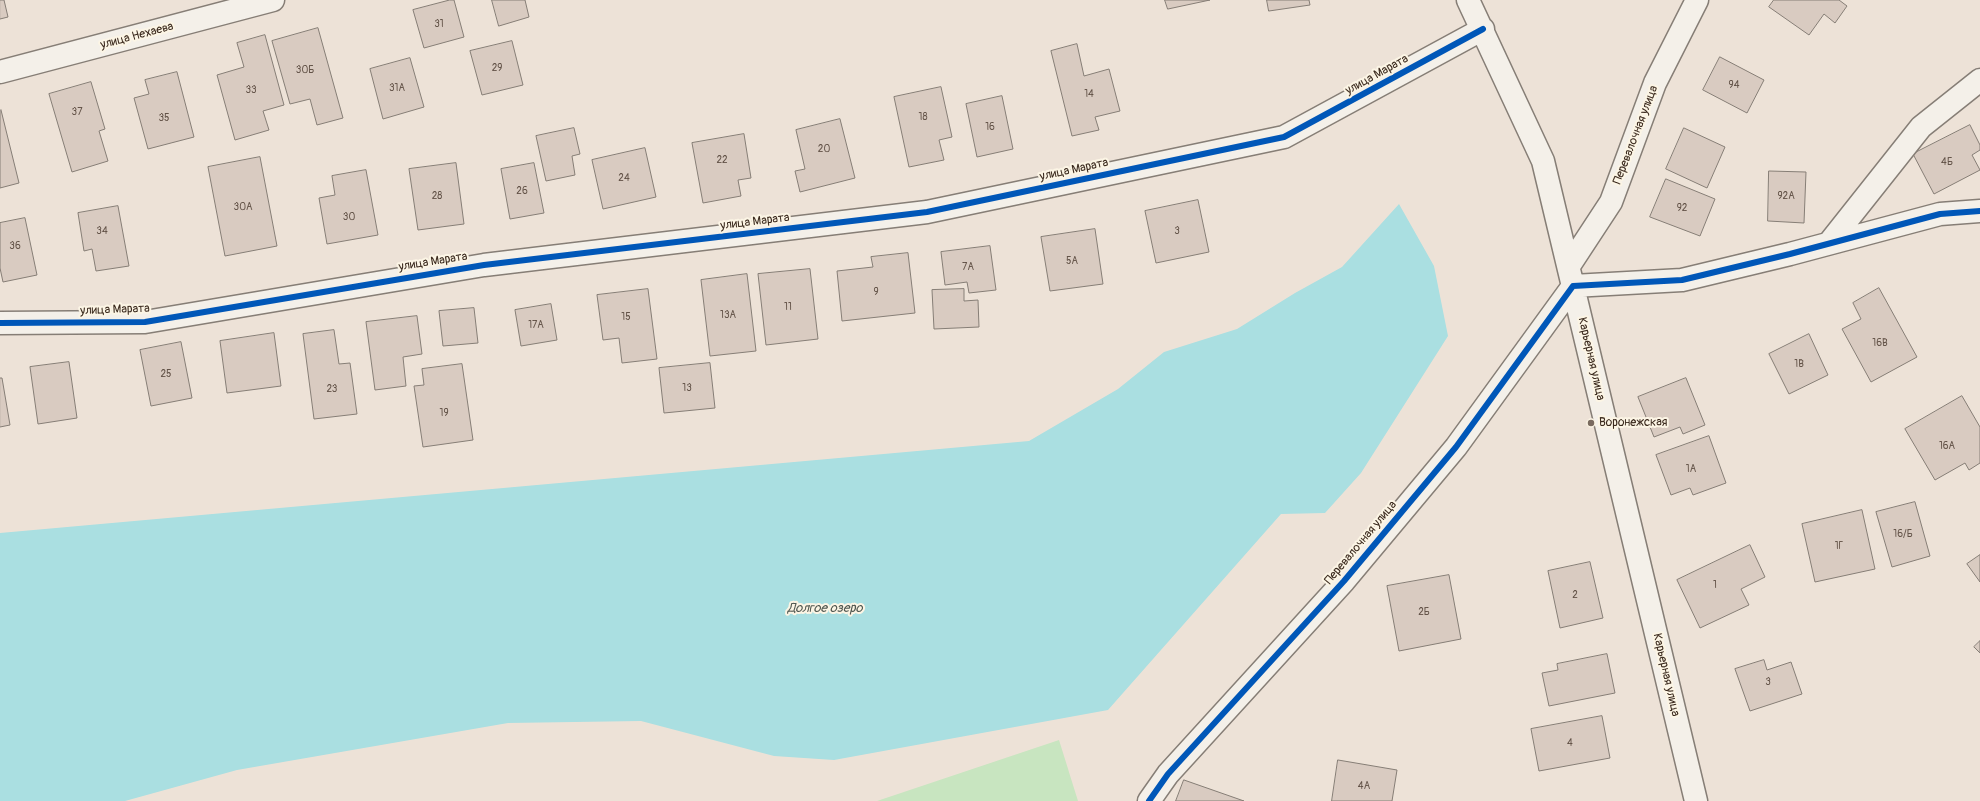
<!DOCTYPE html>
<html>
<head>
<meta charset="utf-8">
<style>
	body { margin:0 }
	canvas { display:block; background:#ede2d7 }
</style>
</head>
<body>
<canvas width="1980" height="801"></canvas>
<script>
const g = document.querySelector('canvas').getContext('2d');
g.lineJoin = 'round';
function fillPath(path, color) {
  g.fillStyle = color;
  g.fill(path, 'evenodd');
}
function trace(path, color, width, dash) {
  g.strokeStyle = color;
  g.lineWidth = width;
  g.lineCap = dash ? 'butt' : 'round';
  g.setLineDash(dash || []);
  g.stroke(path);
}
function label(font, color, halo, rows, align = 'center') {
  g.font = font + ' Pangolin,sans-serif';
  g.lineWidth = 4;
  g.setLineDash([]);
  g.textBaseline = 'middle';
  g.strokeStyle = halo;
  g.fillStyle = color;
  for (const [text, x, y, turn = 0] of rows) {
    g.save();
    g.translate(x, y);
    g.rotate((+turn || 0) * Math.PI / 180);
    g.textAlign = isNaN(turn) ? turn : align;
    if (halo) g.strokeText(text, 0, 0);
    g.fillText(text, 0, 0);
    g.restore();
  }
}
const green = new Path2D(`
	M 1059,740 L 1078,801 L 877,801 Z`);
const water = new Path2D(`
	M 1399,204 L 1434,266 L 1448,336 L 1361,473 L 1325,513 L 1281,514 L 1108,710 L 834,760 L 774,756 L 641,721 L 508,723 L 237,770 L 125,801 L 0,801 L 0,533 L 1029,441 L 1118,389 L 1164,352 L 1237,329 L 1295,293 L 1342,267 Z`);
const building = new Path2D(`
	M 0,0 L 4,0 L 8,17 L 0,19 Z
	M 450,0 L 454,0 L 464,37 L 424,48 L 413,10 Z
	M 492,0 L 525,0 L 529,17 L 499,26 Z
	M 1165,0 L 1210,0 L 1168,9 Z
	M 1267,0 L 1309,0 L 1310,5 L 1269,11 Z
	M 1774,0 L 1839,0 L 1847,6 L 1835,23 L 1824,14 L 1809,35 L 1769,7 Z
	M 318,28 L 343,118 L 317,125 L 310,99 L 290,104 L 272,41 Z
	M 265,35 L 284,105 L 263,111 L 269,130 L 235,140 L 217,75 L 244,67 L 237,43 Z
	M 512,41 L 523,85 L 482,95 L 470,51 Z
	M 1077,44 L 1084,76 L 1109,69 L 1120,111 L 1095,117 L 1099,130 L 1072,136 L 1051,51 Z
	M 1720,57 L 1764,80 L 1747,113 L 1703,90 Z
	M 410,58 L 424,107 L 383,119 L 370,69 Z
	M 177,72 L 194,137 L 148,149 L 134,98 L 149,94 L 145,80 Z
	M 91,82 L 105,129 L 99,131 L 108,161 L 72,172 L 49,94 Z
	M 941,87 L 952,137 L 939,140 L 944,160 L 909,167 L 894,97 Z
	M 1002,96 L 1013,149 L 977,157 L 966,104 Z
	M 1,110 L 19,183 L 0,188 L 0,111 Z
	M 840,119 L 855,178 L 800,192 L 795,171 L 805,169 L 796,130 Z
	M 1970,125 L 1980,145 L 1980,150 L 1972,155 L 1980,170 L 1934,194 L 1913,154 Z
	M 574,128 L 580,154 L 572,156 L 575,175 L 546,181 L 536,136 Z
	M 1684,128 L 1725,147 L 1707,188 L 1666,169 Z
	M 744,134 L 751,178 L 738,180 L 741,196 L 703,203 L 692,143 Z
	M 645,148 L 656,197 L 603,209 L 592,160 Z
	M 260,157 L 277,246 L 225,256 L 208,167 Z
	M 456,163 L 464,224 L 418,230 L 409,169 Z
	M 534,163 L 544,213 L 510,219 L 501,169 Z
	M 366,170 L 378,235 L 327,244 L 319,198 L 335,195 L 332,176 Z
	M 1769,171 L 1806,172 L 1804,223 L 1768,221 Z
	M 1666,179 L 1715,199 L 1700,236 L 1650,217 Z
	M 1198,200 L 1209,252 L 1156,263 L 1145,211 Z
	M 118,206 L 129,266 L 96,271 L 92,249 L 84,251 L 78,213 Z
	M 25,218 L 37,275 L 3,282 L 0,268 L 0,223 Z
	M 1095,229 L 1103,284 L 1050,291 L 1041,237 Z
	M 990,246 L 996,290 L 969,293 L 967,282 L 945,285 L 941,252 Z
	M 908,253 L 915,313 L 842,321 L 837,271 L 873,267 L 871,257 Z
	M 810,269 L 818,339 L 766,345 L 758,274 Z
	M 747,274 L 756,351 L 710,356 L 701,280 Z
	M 1879,288 L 1917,357 L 1871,382 L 1842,329 L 1861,319 L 1853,303 Z
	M 648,289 L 657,359 L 622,363 L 619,338 L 603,340 L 597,295 Z
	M 964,289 L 964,301 L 978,300 L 979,327 L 934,329 L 932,290 Z
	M 551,304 L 557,340 L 521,346 L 515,310 Z
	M 474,308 L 478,343 L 443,346 L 439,311 Z
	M 417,316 L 422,354 L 403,357 L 406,386 L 375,390 L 366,322 Z
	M 334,330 L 339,364 L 350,363 L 357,414 L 314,419 L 303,334 Z
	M 274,333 L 281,386 L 227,393 L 220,341 Z
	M 1809,334 L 1828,375 L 1789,394 L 1769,354 Z
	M 181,342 L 192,398 L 151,406 L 140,350 Z
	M 69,362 L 77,418 L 38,424 L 30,367 Z
	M 710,363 L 715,408 L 664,413 L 659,368 Z
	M 462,364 L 473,440 L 423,447 L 414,386 L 424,385 L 422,369 Z
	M 0,378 L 2,378 L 10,425 L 0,427 Z
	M 1686,378 L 1705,425 L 1683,434 L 1680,427 L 1654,437 L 1638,397 Z
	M 1962,396 L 1980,427 L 1980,463 L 1969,470 L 1965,463 L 1935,480 L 1905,429 Z
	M 1709,436 L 1726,483 L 1693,495 L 1690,488 L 1671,495 L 1656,455 Z
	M 1915,502 L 1930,556 L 1892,567 L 1876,512 Z
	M 1862,510 L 1875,569 L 1815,582 L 1802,524 Z
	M 1750,545 L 1765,577 L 1741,589 L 1749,605 L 1700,628 L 1677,580 Z
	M 1980,555 L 1980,582 L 1967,564 Z
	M 1590,562 L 1603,618 L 1560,628 L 1548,571 Z
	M 1449,575 L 1461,639 L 1399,651 L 1387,586 Z
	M 1980,641 L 1980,653 L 1974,647 Z
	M 1607,654 L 1615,693 L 1549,706 L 1542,673 L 1558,670 L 1557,664 Z
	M 1764,660 L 1767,670 L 1791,662 L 1802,694 L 1750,711 L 1735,669 Z
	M 1602,716 L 1610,758 L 1539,771 L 1531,729 Z
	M 1338,760 L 1397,770 L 1392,801 L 1332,801 Z
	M 1184,780 L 1244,801 L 1176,801 Z`);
const minor = new Path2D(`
	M 1468,0 L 1543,161 L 1696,801
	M 0,72 L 273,0
	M 1829,243 L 1921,127 L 1980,80
	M 1569,266 L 1611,202 L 1655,83 L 1697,0
	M 0,323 L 145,322 L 484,265 L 927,212 L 1284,137 L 1483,29
	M 1149,801 L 1168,774 L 1344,581 L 1456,447 L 1573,286 L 1682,280 L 1790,254 L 1940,214 L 1980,211`);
const cycleway = new Path2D(`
	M 0,323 L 145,322 L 484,265 L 927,212 L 1284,137 L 1483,29
	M 1149,801 L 1168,774 L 1344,581 L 1456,447 L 1573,286 L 1682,280 L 1790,254 L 1940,214 L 1980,211`);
const markers = [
	[1591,423,4,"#796a5f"]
];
const numberNames = [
	["31",439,24],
	["29",497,68],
	["30Б",305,70],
	["94",1734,85],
	["31А",397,88],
	["33",251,90],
	["14",1089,94],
	["37",77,112],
	["18",923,117],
	["35",164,118],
	["16",990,127],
	["20",824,149],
	["22",722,160],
	["4Б",1947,162],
	["24",624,178],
	["26",522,191],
	["28",437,196],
	["92А",1786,196],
	["30А",243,207],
	["92",1682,208],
	["30",349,217],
	["34",102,231],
	["3",1177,231],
	["36",15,246],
	["5А",1072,261],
	["7А",968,267],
	["9",876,292],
	["11",788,307],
	["13А",728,315],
	["15",626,317],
	["17А",536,325],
	["16В",1880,343],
	["1В",1799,364],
	["25",166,374],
	["13",687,388],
	["23",332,389],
	["19",444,413],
	["16А",1947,446],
	["1А",1691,469],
	["16/Б",1903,534],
	["1Г",1839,546],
	["1",1715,585],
	["2",1575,595],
	["2Б",1424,612],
	["3",1768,682],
	["4",1570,743],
	["4А",1364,786]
];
const streetNames = [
	["улица Нехаева",137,36,-15],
	["улица Марата",1377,75,-29],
	["Перевалочная улица",1636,135,-69],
	["улица Марата",1074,170,-12],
	["улица Марата",755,222,-7],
	["улица Марата",433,262,-9],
	["улица Марата",115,310,-2],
	["Карьерная улица",1591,359,77],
	["Перевалочная улица",1361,543,-50],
	["Карьерная улица",1666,675,77]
];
const poiNames = [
	["Воронежская",1599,423]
];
const waterNames = [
	["Долгое озеро",825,609]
];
fillPath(green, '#c8e5c0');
fillPath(water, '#aadfe1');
fillPath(building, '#d9cbc1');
trace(building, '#867e76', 1);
trace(minor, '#867e76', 25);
trace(minor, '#f4f0e9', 22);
trace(cycleway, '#0057b8', 6);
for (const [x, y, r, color] of markers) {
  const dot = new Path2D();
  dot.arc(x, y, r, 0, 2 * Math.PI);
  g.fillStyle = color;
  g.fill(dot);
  trace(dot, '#fcf5e5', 1.5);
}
label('10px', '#635348', null, numberNames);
label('12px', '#3b2a1e', '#fcf5e5', streetNames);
label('12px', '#3b2a1e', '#fcf5e5', poiNames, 'left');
label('italic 13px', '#505750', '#fcf5e5', waterNames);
</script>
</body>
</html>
